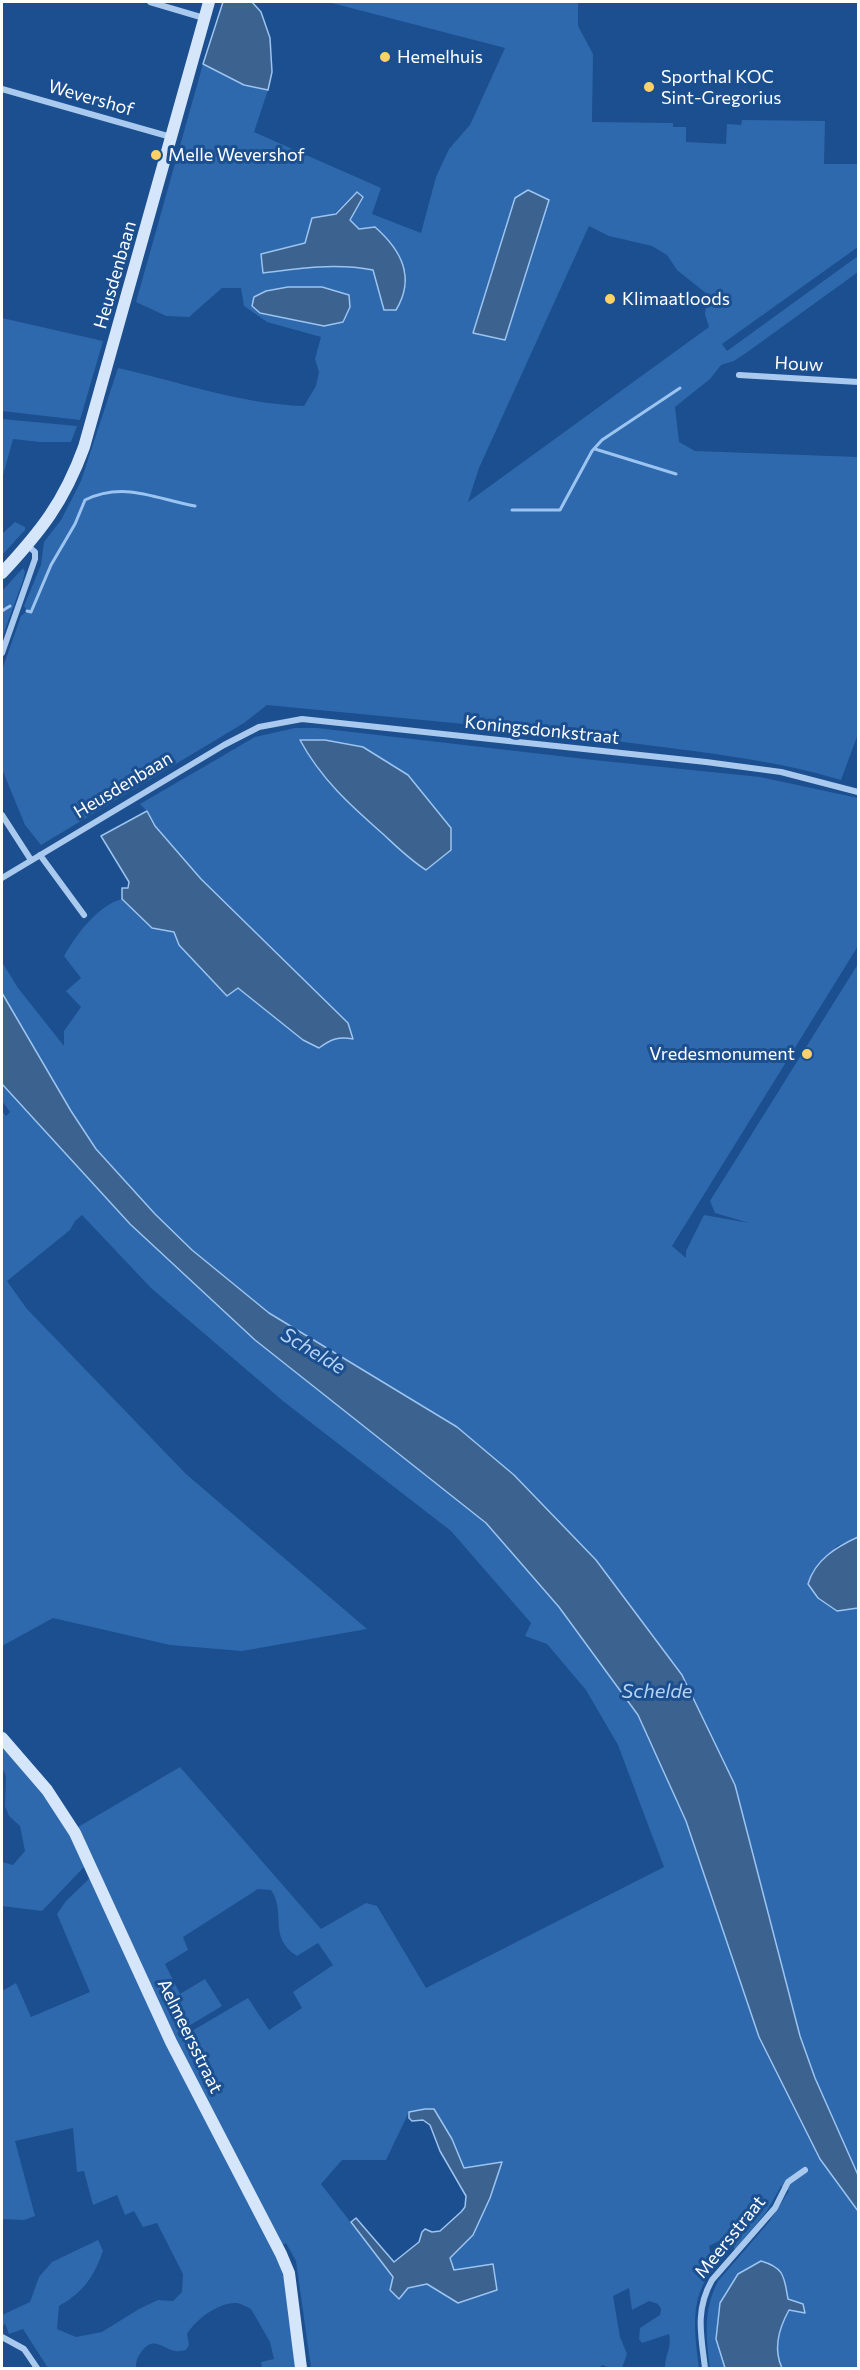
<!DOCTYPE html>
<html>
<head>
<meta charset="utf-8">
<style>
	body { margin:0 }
	#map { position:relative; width:860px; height:2370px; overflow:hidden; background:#1b4f8f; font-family:Commissioner,sans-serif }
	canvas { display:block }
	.frame { position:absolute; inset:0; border:3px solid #fff; pointer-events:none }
</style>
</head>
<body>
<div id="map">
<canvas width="860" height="2370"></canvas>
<div class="frame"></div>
</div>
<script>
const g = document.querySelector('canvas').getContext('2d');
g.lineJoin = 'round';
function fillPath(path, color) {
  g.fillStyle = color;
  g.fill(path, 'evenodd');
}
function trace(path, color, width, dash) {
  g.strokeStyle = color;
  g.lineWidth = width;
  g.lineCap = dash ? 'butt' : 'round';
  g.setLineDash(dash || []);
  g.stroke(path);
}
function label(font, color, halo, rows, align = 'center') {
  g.font = font + ' Commissioner,sans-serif';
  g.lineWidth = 6;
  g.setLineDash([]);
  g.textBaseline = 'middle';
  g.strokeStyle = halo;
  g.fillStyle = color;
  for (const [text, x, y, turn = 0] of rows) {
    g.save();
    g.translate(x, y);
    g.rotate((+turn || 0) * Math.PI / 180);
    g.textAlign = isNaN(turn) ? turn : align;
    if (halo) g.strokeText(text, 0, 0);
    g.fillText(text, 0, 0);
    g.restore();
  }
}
const green = new Path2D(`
	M 328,2 L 578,2 L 578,26 L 593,54 L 592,122 L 673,123 L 673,127 L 686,127 L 686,142 L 726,144 L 727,124 L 741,125 L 742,120 L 825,121 L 824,164 L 858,164 L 858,247 L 722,344 L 727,351 L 858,256 L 858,272 L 746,353 L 734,361 L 721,365 L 710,379 L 675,407 L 679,442 L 695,451 L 858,457 L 858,734 L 841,780 C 775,760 707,753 639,744 C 516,728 391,717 267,705 L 244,723 L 41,845 L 25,825 L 2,769 L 2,670 L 21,616 L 27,611 L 24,606 L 41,565 L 44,542 L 61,520 L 81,481 L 118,368 C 180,382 240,404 304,406 L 316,386 L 319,372 L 315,359 L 321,337 L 267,322 L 244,306 L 241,288 L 222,288 L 189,317 L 166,316 L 136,302 L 203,64 L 244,85 L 268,90 L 254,132 L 381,188 L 372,214 L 421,233 L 436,177 L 449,149 L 470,125 L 505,48 ZM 356,192 L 363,197 L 349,220 L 406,272 L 404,284 L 384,310 L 373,270 C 336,263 300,268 263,273 L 261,254 L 305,243 ZM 589,226 L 609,236 L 652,246 L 667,255 L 677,270 L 707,294 L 705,314 L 709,327 L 468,502 L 479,468 Z
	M 2,318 L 103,341 L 80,420 L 2,411 Z
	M 2,419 L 77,426 L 71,442 L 40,442 L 13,439 L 2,479 Z
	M 15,522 L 25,527 L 25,530 L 2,555 L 2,534 Z
	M 23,568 L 25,572 L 23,580 L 2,638 L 2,591 Z
	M 295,728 L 317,728 L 594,760 L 760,777 L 858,798 L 858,946 L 672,1246 L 686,1258 L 686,1251 L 704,1215 L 749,1223 L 715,1213 L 710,1201 L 858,964 L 858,1537 L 837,1546 L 812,1572 L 855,1609 L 858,1608 L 858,2175 L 815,2078 L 800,2036 L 735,1785 L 682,1675 L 514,1475 L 457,1427 L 269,1313 L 192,1250 L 155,1214 L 96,1149 L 71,1111 L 2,993 L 2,962 L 18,988 L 64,1046 L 64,1031 L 81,1007 L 66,991 L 81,978 L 64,956 C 76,935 98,905 122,899 L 152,928 L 174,932 L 180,945 L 238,988 L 303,1040 L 319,1048 L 334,1038 L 343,1037 L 348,1023 L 201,879 L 155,826 L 147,811 L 140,804 L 255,737 Z
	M 2,1084 L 130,1224 L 255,1340 L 486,1523 L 559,1607 L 638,1715 L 686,1821 L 820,2159 L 858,2211 L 858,2368 L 782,2368 C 773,2349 779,2329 789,2310 L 804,2312 L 803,2304 L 788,2299 L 783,2274 L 773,2265 L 716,2339 L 725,2368 L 710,2368 C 706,2337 703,2310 718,2281 L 769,2222 L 789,2191 L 781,2186 L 767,2211 L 735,2250 L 731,2241 L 733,2234 L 709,2246 L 714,2270 C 688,2296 695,2335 699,2368 L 665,2368 C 665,2354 672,2349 669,2334 L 642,2343 L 639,2339 L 640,2328 L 660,2315 L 661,2309 L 658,2304 L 649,2301 L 632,2310 L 629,2288 L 613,2296 L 620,2337 L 627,2354 L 622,2368 L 611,2368 L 602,2365 L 599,2368 L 311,2368 L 296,2261 L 286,2243 L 274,2249 L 288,2290 L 295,2368 L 262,2368 L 261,2362 L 274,2359 L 270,2342 L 251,2309 C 247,2307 242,2304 237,2303 C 219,2302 196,2319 187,2334 L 189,2345 L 186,2350 C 183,2350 179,2352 176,2351 C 162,2349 154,2335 142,2351 C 137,2357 136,2361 136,2368 L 48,2368 L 23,2329 L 9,2334 L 5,2323 L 2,2328 L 2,2315 L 30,2302 L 39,2277 L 52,2262 L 98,2240 L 103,2251 C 94,2276 84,2292 59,2306 L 57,2329 L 76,2337 L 102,2332 L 139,2309 L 158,2300 L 173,2301 L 182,2292 L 183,2274 L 157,2223 L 143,2227 L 134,2211 L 125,2215 L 117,2195 L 93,2205 L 84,2171 L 77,2172 L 73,2128 L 15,2141 L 35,2216 L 24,2220 L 2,2219 L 2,1991 L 16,1983 L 31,2017 L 90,1992 L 57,1914 L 66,1901 L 89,1879 L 84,1867 L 42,1911 L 2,1906 L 2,1862 L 13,1865 L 25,1851 L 20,1826 L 9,1816 L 5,1806 L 6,1776 L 2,1767 L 2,1746 L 78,1827 L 180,1767 L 321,1929 L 366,1903 L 377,1906 L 426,1988 L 664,1867 L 618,1745 L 586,1690 L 547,1644 L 525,1636 L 531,1623 L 451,1531 L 283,1401 L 151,1288 L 82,1215 L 75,1221 L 70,1230 L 7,1281 L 27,1309 L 186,1474 L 367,1629 L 242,1651 L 170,1645 L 53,1618 L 2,1646 L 2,1111 L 6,1116 L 10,1112 L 2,1101 ZM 258,1889 L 271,1890 C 287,1913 267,1937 297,1956 L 318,1943 L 333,1965 L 293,1992 L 302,2008 L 269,2030 L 248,1998 L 180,2038 L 177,2033 L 222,2006 L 205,1979 L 180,1994 L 165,1964 L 188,1950 L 183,1937 ZM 425,2109 L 434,2109 L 452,2139 L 464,2168 L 502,2162 L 490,2198 L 473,2235 L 450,2257 L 458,2303 L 427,2284 L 408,2288 L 393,2277 L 321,2184 L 342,2160 L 386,2160 L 409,2112 Z`);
const water = new Path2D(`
	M 223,2 L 252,2 L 261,12 L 270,38 L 272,72 L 268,90 L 244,85 L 203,64 Z
	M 528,190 L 549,200 L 505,340 L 473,333 L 515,198 Z
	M 357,192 L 363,197 L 350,220 L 359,229 L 375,227 C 401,250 416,277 396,310 L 384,310 L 373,270 C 336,263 300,268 263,273 L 261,254 L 305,243 L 312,218 L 336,214 Z
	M 288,287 L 322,287 L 349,295 L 350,307 L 343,322 L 324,326 L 260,313 L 252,306 L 254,297 L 266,291 Z
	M 300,740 L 325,740 L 363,747 L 408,775 L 451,828 L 451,850 L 426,870 C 410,860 397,847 383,834 C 350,805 321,779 300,740 Z
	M 147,811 L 155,826 L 201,879 L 348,1023 L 353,1039 C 339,1036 331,1039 319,1048 L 303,1040 L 238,988 L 227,996 L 179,945 L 174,932 L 152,928 L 122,899 L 122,888 L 128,888 L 129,882 L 101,836 Z
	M 2,993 L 71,1111 L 96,1149 L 155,1214 L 192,1250 L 269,1313 L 457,1427 L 514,1475 L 596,1560 L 682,1675 L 735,1785 L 800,2036 L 815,2078 L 858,2175 L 858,2211 L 820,2159 L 759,2037 L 686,1821 L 638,1715 L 559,1607 L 486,1523 L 255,1340 L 130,1224 L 2,1084 Z
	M 858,1537 L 858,1608 L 837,1611 L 818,1598 L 808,1584 C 815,1560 836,1547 858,1537 Z
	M 425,2109 L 434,2109 L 452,2139 L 464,2168 L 502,2162 L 490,2198 L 473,2235 L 450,2258 L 454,2270 L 493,2264 L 497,2290 L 458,2303 L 427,2284 L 408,2288 L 399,2299 L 390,2290 L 393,2277 L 351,2222 L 356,2218 L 394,2262 L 419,2242 L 422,2232 L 425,2229 L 432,2232 L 440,2231 L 461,2212 L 465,2207 L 466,2196 L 440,2151 L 430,2125 L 423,2120 L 412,2121 L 409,2118 L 409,2112 Z
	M 761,2261 C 785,2268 784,2277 788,2299 L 803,2304 L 805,2313 L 789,2310 C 779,2328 773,2349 782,2368 L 725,2368 L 716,2339 L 720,2303 L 738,2274 Z`);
const stream = new Path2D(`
	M 595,449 L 676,474
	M 512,510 L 560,510 L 592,451 L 602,440 L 680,388
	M 2,611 L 10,606
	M 27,611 L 31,612 L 51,565 L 75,524 L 85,500 C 124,481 156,499 195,506`);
const street = new Path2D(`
	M 150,2 L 204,18
	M 2,89 L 171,137
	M 739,375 L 858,382
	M 2,653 L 35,559 L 35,552 L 28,546
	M 2,815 L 31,860
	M 40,855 L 84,915
	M 2,878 L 224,745 L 259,727 L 302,719 L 706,762 L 781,772 L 858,792
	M 2,2337 L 24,2349 L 37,2368
	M 705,2368 C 701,2335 695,2310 712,2280 L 775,2208 L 788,2182 L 805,2170`);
const secondary = new Path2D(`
	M 2,573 C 41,531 64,502 84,447 L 209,2
	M 2,1738 L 47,1790 L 75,1833 L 171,2042 L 281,2254 L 289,2273 L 301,2368`);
const markers = [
	[385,57,6,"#ffd166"],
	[649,87,6,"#ffd166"],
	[156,155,6,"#ffd166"],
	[610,299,6,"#ffd166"],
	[807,1054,6,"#ffd166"]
];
const poiNames = [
	["Hemelhuis",397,57],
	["Sporthal KOC",661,77],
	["Sint-Gregorius",661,98],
	["Melle Wevershof",168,155],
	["Klimaatloods",622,299],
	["Vredesmonument",795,1054,"right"]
];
const streetNames = [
	["Wevershof",91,98,16],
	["Heusdenbaan",115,275,-74],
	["Houw",799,364,3],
	["Koningsdonkstraat",542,730,6],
	["Heusdenbaan",123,785,-31],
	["Aelmeersstraat",190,2036,64],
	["Meersstraat",730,2237,-51]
];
const waterNames = [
	["Schelde",313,1351,31],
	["Schelde",657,1691]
];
fillPath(green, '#2e69ad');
fillPath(water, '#3c6290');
trace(water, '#9cc4f0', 1.5);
trace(stream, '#9cc4f0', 3);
trace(street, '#a9c9ee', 6);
trace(secondary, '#d6e6fa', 12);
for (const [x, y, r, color] of markers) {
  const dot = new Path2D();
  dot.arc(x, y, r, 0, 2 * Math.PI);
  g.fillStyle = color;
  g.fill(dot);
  trace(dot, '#1b4f8f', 2);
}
label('18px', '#fff', '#1b4f8f', poiNames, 'left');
label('18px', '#fff', '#1b4f8f', streetNames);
label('italic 20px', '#b5d3f5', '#1b4f8f', waterNames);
</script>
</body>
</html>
